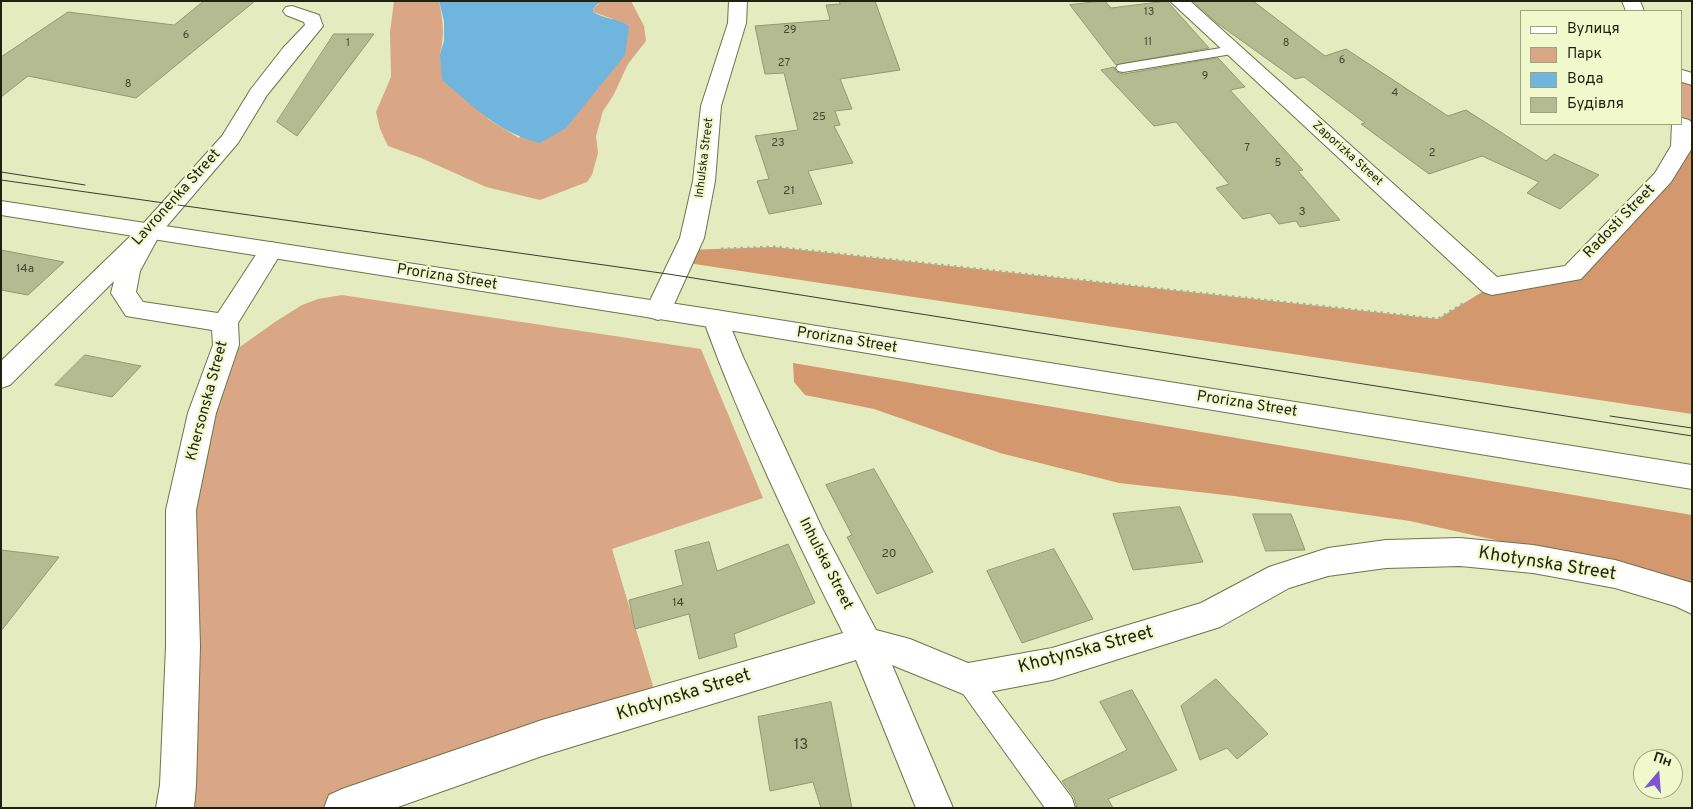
<!DOCTYPE html>
<html>
<head>
<meta charset="utf-8">
<style>
	body { margin:0 }
	#map { position:relative; width:1693px; height:809px; overflow:hidden; background:#e4ebbf; font-family:Overpass,sans-serif }
	canvas { display:block }
	.frame { position:absolute; inset:0; border:2px solid #1f2111; pointer-events:none }
	.legend { position:absolute; left:1520px; top:10px; width:162px; height:115px; box-sizing:border-box; background:#f1f9cc; border:1px solid #9da381; margin:0; padding:6px 9px; list-style:none; font-size:15px; color:#1f2111 }
	.legend li { display:flex; align-items:center; gap:10px; height:25px }
	.legend b { width:25px; border:1px solid #9da381 }
	.north { position:absolute; left:1633px; top:749px; width:50px; height:50px; box-sizing:border-box; background:#f1f9cc; border:1px solid #9da381; border-radius:50%; rotate:18deg; font-size:14px; font-weight:700; line-height:20px; text-align:center; color:#1f2111 }
	.north::after { content:''; display:block; margin:auto; width:18px; height:22px; background:#7d55cf; clip-path:polygon(50% 0,100% 100%,50% 72%,0 100%) }
</style>
</head>
<body>
<div id="map">
<canvas width="1693" height="809"></canvas>
<div class="frame"></div>
<ul class="legend">
<li><b style="height:6px;background:#fff"></b>Вулиця</li>
<li><b style="height:14px;background:#d9a786"></b>Парк</li>
<li><b style="height:14px;background:#6fb5dd"></b>Вода</li>
<li><b style="height:14px;background:#b4bb90"></b>Будівля</li>
</ul>
<div class="north">Пн</div>
</div>
<script>
const g = document.querySelector('canvas').getContext('2d');
g.lineJoin = 'round';
function fillPath(path, color) {
  g.fillStyle = color;
  g.fill(path, 'evenodd');
}
function trace(path, color, width, dash) {
  g.strokeStyle = color;
  g.lineWidth = width;
  g.lineCap = dash ? 'butt' : 'round';
  g.setLineDash(dash || []);
  g.stroke(path);
}
function label(font, color, halo, rows, align = 'center') {
  g.font = font + ' Overpass,sans-serif';
  g.lineWidth = 4.5;
  g.setLineDash([]);
  g.textBaseline = 'middle';
  g.strokeStyle = halo;
  g.fillStyle = color;
  for (const [text, x, y, turn = 0] of rows) {
    g.save();
    g.translate(x, y);
    g.rotate((+turn || 0) * Math.PI / 180);
    g.textAlign = isNaN(turn) ? turn : align;
    if (halo) g.strokeText(text, 0, 0);
    g.fillText(text, 0, 0);
    g.restore();
  }
}
const green = new Path2D(`
	M 394,1 L 439,1 C 443,20 445,35 440,54 L 488,119 L 519,138 L 613,19 L 593,12 L 594,7 L 599,4 L 599,1 L 631,1 L 644,26 L 646,41 L 628,64 L 613,96 L 603,111 L 596,136 L 598,153 L 592,175 L 587,182 L 540,200 L 486,187 L 421,158 L 388,146 L 380,129 L 376,112 L 391,77 L 390,32 Z
	M 1682,76 L 1692,79 L 1692,147 L 1682,124 Z
	M 342,295 L 701,349 L 763,498 L 612,549 L 658,703 L 342,808 L 175,808 L 181,510 L 220,361 L 275,322 L 302,305 L 318,299 Z`);
const forest = new Path2D(`
	M 1692,147 L 1692,414 L 681,262 L 687,250 L 774,247 L 1438,319 L 1492,286 L 1572,273 Z
	M 793,363 L 1692,515 L 1692,584 L 1410,521 L 1234,496 L 1119,483 L 1000,453 L 874,409 L 805,395 L 794,382 Z`);
const water = new Path2D(`
	M 439,1 L 599,1 L 599,3 L 594,7 L 593,12 C 604,19 618,18 629,26 L 625,55 L 566,128 L 540,143 C 499,133 474,107 442,80 L 440,54 L 444,41 L 444,21 Z`);
const building = new Path2D(`
	M 204,1 L 255,1 L 136,98 L 28,76 L 1,97 L 1,57 L 68,12 L 174,25 Z
	M 839,1 L 875,1 L 900,70 L 840,79 L 852,109 L 835,111 L 840,125 L 834,126 L 853,163 L 808,171 L 822,204 L 769,214 L 757,181 L 769,179 L 755,136 L 798,130 L 784,73 L 765,74 L 755,26 L 830,20 L 826,5 L 840,4 Z
	M 1105,1 L 1111,8 L 1167,1 L 1209,48 L 1116,65 L 1070,5 Z
	M 1193,1 L 1253,1 L 1325,56 L 1346,49 L 1448,116 L 1466,110 L 1546,161 L 1554,154 L 1599,175 L 1560,209 L 1527,193 L 1539,182 L 1482,156 L 1429,174 L 1361,124 L 1365,123 L 1304,77 L 1295,79 L 1217,23 Z
	M 334,34 L 374,34 L 297,136 L 277,122 Z
	M 1218,58 L 1245,87 L 1230,90 L 1303,170 L 1298,171 L 1340,220 L 1300,227 L 1296,221 L 1279,224 L 1270,213 L 1243,219 L 1216,188 L 1229,184 L 1176,122 L 1154,126 L 1101,70 L 1114,67 L 1116,72 L 1123,74 Z
	M 1,250 L 64,262 L 28,295 L 1,290 Z
	M 85,355 L 141,366 L 112,397 L 55,385 Z
	M 874,469 L 933,572 L 877,594 L 847,537 L 852,535 L 826,485 Z
	M 1180,507 L 1203,562 L 1133,570 L 1113,514 Z
	M 1253,514 L 1291,514 L 1305,550 L 1266,551 Z
	M 709,542 L 717,571 L 788,544 L 815,603 L 734,634 L 737,647 L 699,659 L 689,614 L 635,629 L 629,600 L 683,585 L 675,551 Z
	M 1054,549 L 1093,619 L 1022,643 L 987,571 Z
	M 1,550 L 59,557 L 1,631 Z
	M 1216,679 L 1268,734 L 1237,759 L 1227,748 L 1200,760 L 1181,706 Z
	M 1132,690 L 1177,770 L 1108,799 L 1113,808 L 1077,808 L 1074,797 L 1062,781 L 1127,750 L 1100,702 Z
	M 831,702 L 852,808 L 821,808 L 813,782 L 770,791 L 758,717 Z`);
const path = new Path2D(`
	M 721,249 L 774,247 L 1438,319 L 1464,303`);
const service = new Path2D(`
	M 1233,46 L 1238,47 L 1240,50 L 1238,53 L 1123,72 L 1118,71 L 1116,68 L 1118,65 L 1123,64 Z
	M 968,668 L 977,672 L 1072,798 L 1075,808 L 1045,808 L 959,688 L 956,680 L 959,672 Z`);
const pedestrian = new Path2D(`
	M 1682,70 L 1692,73 L 1692,85 L 1682,82 Z`);
const minor = new Path2D(`
	M 729,1 L 747,1 L 746,23 L 721,106 L 715,181 L 704,238 L 671,311 L 667,317 L 658,320 L 649,317 L 645,311 L 680,238 L 693,181 L 701,106 L 728,23 Z
	M 1170,1 L 1190,1 L 1497,277 L 1565,266 L 1655,173 L 1671,146 L 1672,124 L 1682,124 L 1682,118 L 1689,120 L 1692,123 L 1692,148 L 1671,182 L 1581,279 L 1492,295 L 1483,292 Z
	M 1622,1 L 1640,1 L 1644,11 L 1626,11 Z
	M 292,6 L 319,15 L 323,26 L 267,95 L 238,143 L 160,234 L 140,271 L 136,292 L 143,302 L 218,313 L 263,244 L 271,242 L 279,244 L 283,250 L 238,323 L 239,345 L 216,413 L 196,510 L 200,646 L 196,785 L 194,808 L 156,808 L 160,785 L 166,646 L 166,510 L 188,413 L 213,345 L 212,330 L 126,316 L 111,293 L 114,281 L 10,385 L 1,388 L 1,361 L 142,225 L 222,136 L 251,89 L 283,48 L 305,25 L 304,22 L 286,15 L 283,11 L 286,7 Z
	M 716,310 L 725,313 L 743,357 L 822,528 L 876,630 L 910,639 L 968,663 L 1052,648 L 1201,603 L 1269,567 L 1328,548 L 1386,540 L 1460,538 L 1533,545 L 1615,560 L 1692,583 L 1692,614 L 1675,606 L 1615,588 L 1533,573 L 1460,566 L 1386,568 L 1328,576 L 1289,588 L 1220,627 L 1052,680 L 968,696 L 892,665 L 953,808 L 916,808 L 856,660 L 542,756 L 395,808 L 324,808 L 329,795 L 342,789 L 542,720 L 843,633 C 792,531 742,427 703,319 L 707,313 Z`);
const secondary = new Path2D(`
	M 1,201 L 716,310 L 1692,465 L 1692,489 L 716,328 L 1,215 Z`);
const tram = new Path2D(`
	M 1,172 L 85,185
	M 1,180 L 668,274 L 1692,436
	M 1610,416 L 1692,428`);
const farNumbernames = [
	["13",1149,13],
	["29",790,31],
	["6",186,36],
	["11",1148,43],
	["1",348,44],
	["8",1286,44],
	["6",1342,61],
	["27",784,64],
	["9",1205,77],
	["8",128,85],
	["4",1395,94],
	["25",819,118],
	["23",778,144],
	["7",1247,149],
	["2",1432,154],
	["5",1278,164]
];
const farStreetnames = [
	["Zaporizka Street",1347,154,42],
	["Inhulska Street",705,158,-83]
];
const numberNames = [
	["21",789,192],
	["3",1302,213],
	["14а",25,270],
	["20",889,555],
	["14",678,604]
];
const streetNames = [
	["Lavronenka Street",177,198,-48],
	["Radosti Street",1620,222,-46],
	["Prorizna Street",447,278,9],
	["Prorizna Street",847,341,9],
	["Khersonska Street",208,401,-75],
	["Prorizna Street",1247,405,9],
	["Inhulska Street",825,564,63]
];
const nearNumbernames = [
	["13",801,746]
];
const nearStreetnames = [
	["Khotynska Street",1547,565,9],
	["Khotynska Street",1086,651,-15],
	["Khotynska Street",684,696,-17]
];
fillPath(green, '#d9a786');
fillPath(forest, '#d4986f');
fillPath(water, '#6fb5dd');
fillPath(building, '#b4bb90');
trace(building, '#92996f', 1);
trace(service, '#6f744c', 2);
trace(pedestrian, '#6f744c', 2);
trace(minor, '#6f744c', 2);
trace(secondary, '#6f744c', 2);
trace(path, '#a9ae8b', 3, [2.5, 4]);
fillPath(service, '#fff');
fillPath(pedestrian, '#fff');
fillPath(minor, '#fff');
fillPath(secondary, '#fff');
trace(tram, '#3a3c29', 1);
label('11px', '#444831', null, farNumbernames);
label('12px', '#1f2111', '#f1f9cc', farStreetnames);
label('12px', '#444831', null, numberNames);
label('15px', '#1f2111', '#f1f9cc', streetNames);
label('15px', '#444831', null, nearNumbernames);
label('18px', '#1f2111', '#f1f9cc', nearStreetnames);
</script>
</body>
</html>
